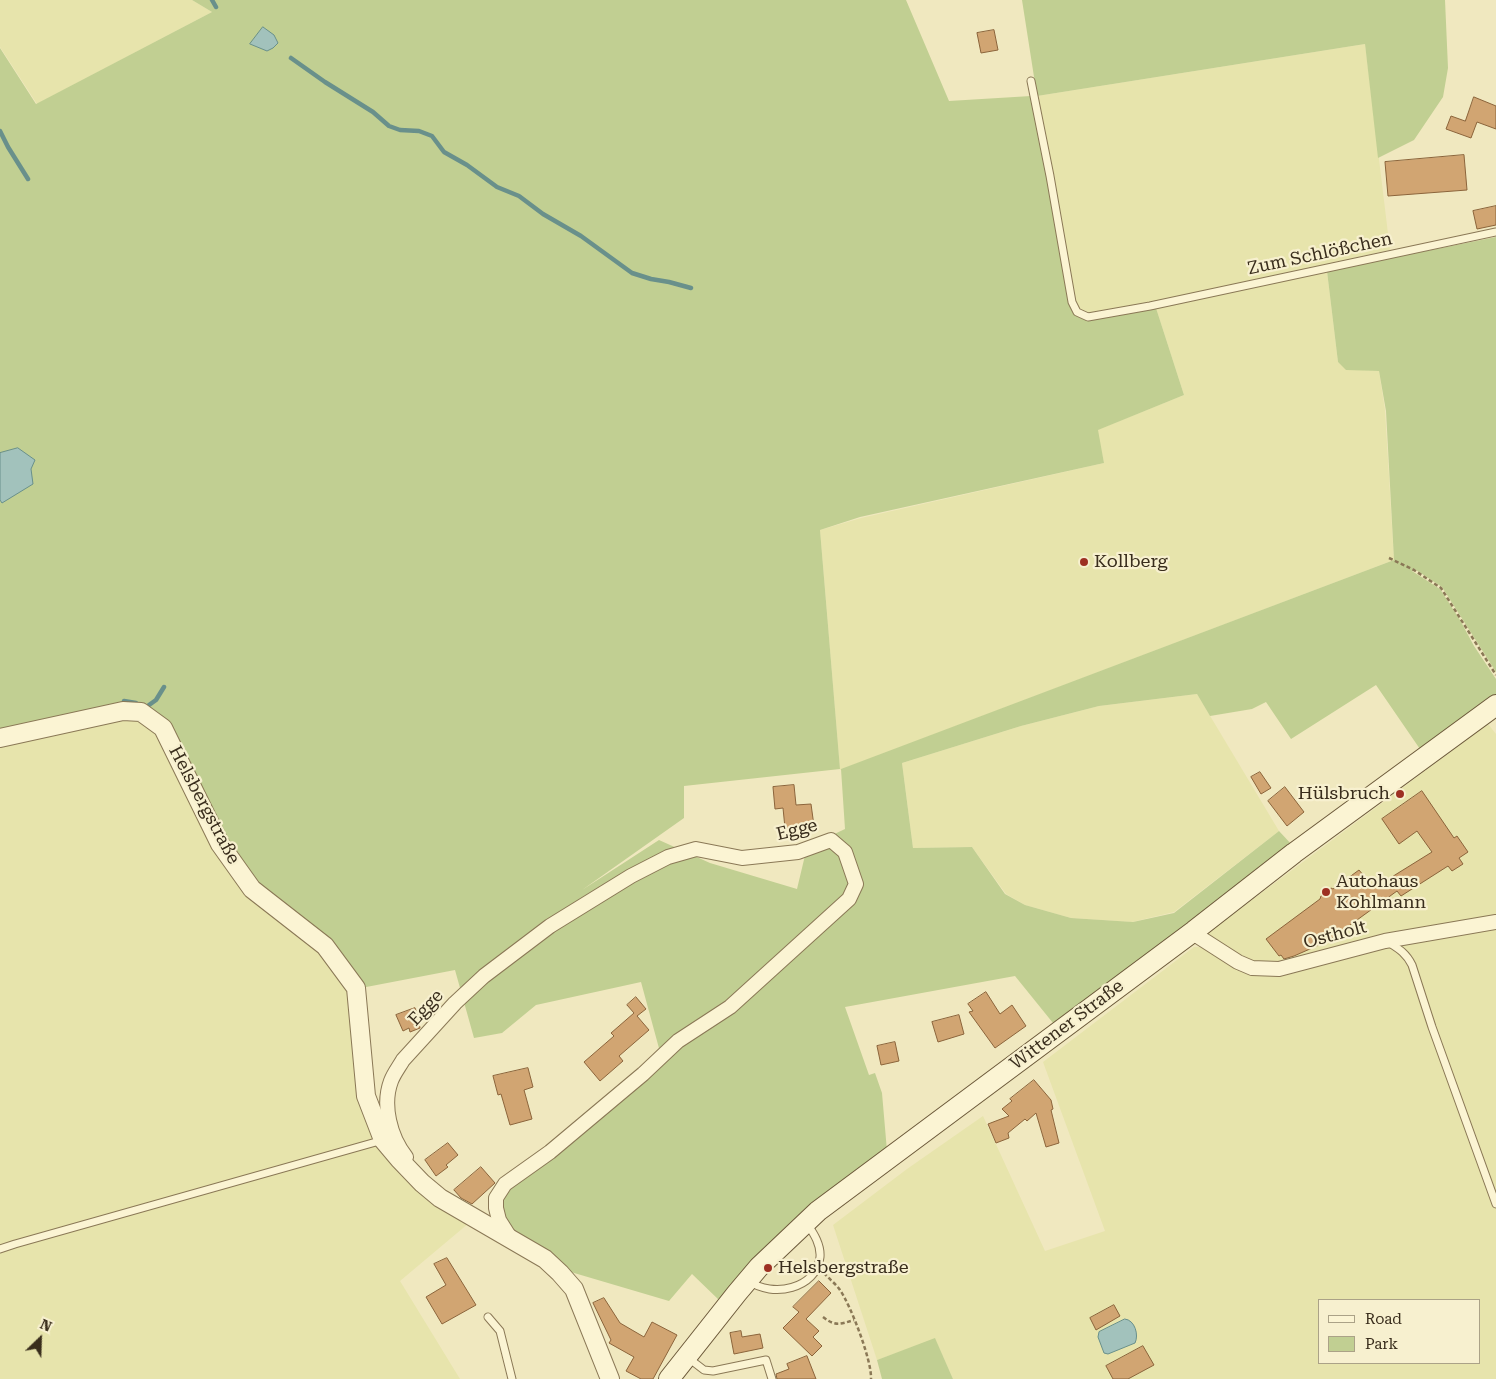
<!DOCTYPE html>
<html>
<head>
<meta charset="utf-8">
<style>
	body { margin:0 }
	#map { position:relative; width:1496px; height:1379px; overflow:hidden; background:#f0e8bf; font-family:"Roboto Serif",serif }
	canvas { display:block }
	.legend { position:absolute; left:1318px; top:1299px; width:162px; height:65px; box-sizing:border-box; background:#f7f0cf; border:1px solid #aba287; margin:0; padding:6px 9px; list-style:none; font-size:15px; color:#392d1c }
	.legend li { display:flex; align-items:center; gap:10px; height:25px }
	.legend b { width:25px; border:1px solid #aba287 }
	.north { position:absolute; left:15px; top:1314px; width:50px; height:50px; -webkit-text-stroke:4px #f7f0cf; paint-order:stroke; rotate:24deg; font-size:14px; font-weight:700; line-height:20px; text-align:center; color:#392d1c }
	.north::after { content:''; display:block; margin:auto; width:18px; height:22px; background:#392d1c; clip-path:polygon(50% 0,100% 100%,50% 72%,0 100%) }
</style>
</head>
<body>
<div id="map">
<canvas width="1496" height="1379"></canvas>
<ul class="legend">
<li><b style="height:6px;background:#fbf4d3"></b>Road</li>
<li><b style="height:14px;background:#c1cf92"></b>Park</li>
</ul>
<div class="north">N</div>
</div>
<script>
const g = document.querySelector('canvas').getContext('2d');
g.lineJoin = 'round';
function fillPath(path, color) {
  g.fillStyle = color;
  g.fill(path, 'evenodd');
}
function trace(path, color, width, dash) {
  g.strokeStyle = color;
  g.lineWidth = width;
  g.lineCap = dash ? 'butt' : 'round';
  g.setLineDash(dash || []);
  g.stroke(path);
}
function label(font, color, halo, rows, align = 'center') {
  g.font = font + ' "Roboto Serif",serif';
  g.lineWidth = 4.5;
  g.setLineDash([]);
  g.textBaseline = 'middle';
  g.strokeStyle = halo;
  g.fillStyle = color;
  for (const [text, x, y, turn = 0] of rows) {
    g.save();
    g.translate(x, y);
    g.rotate((+turn || 0) * Math.PI / 180);
    g.textAlign = isNaN(turn) ? turn : align;
    if (halo) g.strokeText(text, 0, 0);
    g.fillText(text, 0, 0);
    g.restore();
  }
}
const farmland = new Path2D(`
	M 0,0 L 192,0 L 212,12 L 37,104 L 0,47 Z
	M 1365,44 L 1390,250 L 1234,284 L 1149,304 L 1087,315 L 1080,312 L 1073,299 L 1060,211 L 1037,96 Z
	M 1327,271 L 1338,362 L 1346,369 L 1379,371 L 1385,410 L 1394,560 L 840,770 L 820,530 L 861,518 L 1104,463 L 1097,430 L 1184,395 L 1156,308 Z
	M 1197,694 L 1279,831 L 1174,912 L 1132,922 L 1071,918 L 1025,905 L 1006,894 L 972,847 L 913,848 L 902,763 L 1021,726 L 1099,706 Z
	M 140,717 L 161,732 L 326,955 L 349,991 L 375,1140 L 407,1180 L 469,1223 L 400,1281 L 460,1379 L 0,1379 L 0,742 Z
	M 1488,724 L 1496,734 L 1496,919 L 1289,965 L 1254,965 L 1209,937 L 1209,932 Z
	M 1496,925 L 1496,1379 L 953,1379 L 935,1339 L 877,1360 L 833,1225 L 907,1169 L 983,1116 L 1045,1251 L 1105,1231 L 1043,1062 L 1194,947 L 1202,947 L 1234,966 L 1258,976 L 1288,974 L 1391,946 ZM 1320,1300 L 1480,1300 L 1480,1363 L 1320,1363 Z`);
const green = new Path2D(`
	M 192,0 L 906,0 L 949,101 L 1031,96 L 1072,307 L 1087,318 L 1156,308 L 1184,395 L 1098,430 L 1104,463 L 860,517 L 820,530 L 840,769 L 684,786 L 684,818 L 582,890 L 659,840 L 710,863 L 797,889 L 807,847 L 845,829 L 841,769 L 1394,560 L 1386,411 L 1379,371 L 1346,370 L 1338,362 L 1327,271 L 1496,237 L 1496,672 L 1442,587 L 1413,568 L 1412,571 L 1440,589 L 1460,620 L 1474,646 L 1496,679 L 1496,694 L 1422,752 L 1376,685 L 1291,739 L 1266,702 L 1252,709 L 1210,716 L 1197,694 L 1099,706 L 1021,726 L 902,763 L 913,848 L 972,847 L 1005,894 L 1025,905 L 1071,918 L 1133,922 L 1174,913 L 1279,831 L 1293,846 L 1053,1023 L 1015,976 L 845,1007 L 869,1075 L 875,1073 L 882,1093 L 887,1151 L 720,1301 L 692,1274 L 669,1301 L 564,1270 L 513,1234 L 503,1219 L 500,1205 L 507,1189 L 638,1088 L 663,1063 L 641,982 L 536,1005 L 502,1033 L 474,1038 L 455,970 L 361,988 L 259,888 L 225,843 L 149,711 L 0,735 L 0,48 L 36,104 L 212,12 Z
	M 1022,0 L 1445,0 L 1448,68 L 1443,97 L 1414,140 L 1378,158 L 1365,44 L 1037,96 Z
	M 935,1338 L 953,1379 L 882,1379 L 877,1360 Z`);
const water = new Path2D(`
	M 263,27 L 274,35 L 278,43 L 273,48 L 267,51 L 250,44 Z
	M 18,448 L 35,460 L 31,469 L 33,484 L 2,503 L 0,500 L 0,453 Z
	M 1125,1319 C 1135,1320 1139,1335 1135,1343 L 1108,1354 L 1104,1353 L 1098,1337 L 1099,1332 Z`);
const stream = new Path2D(`
	M 212,0 L 216,7
	M 291,58 L 325,82 L 373,112 L 389,126 L 400,130 L 419,131 L 432,136 L 444,152 L 467,165 L 497,187 L 519,196 L 543,214 L 581,236 L 632,273 L 651,279 L 669,282 L 691,288
	M 0,131 L 8,147 L 28,179
	M 124,701 L 136,703
	M 149,705 L 156,700 L 164,687`);
const building = new Path2D(`
	M 994,30 L 998,50 L 981,53 L 977,33 Z
	M 1474,97 L 1496,106 L 1496,129 L 1477,122 L 1471,138 L 1446,129 L 1451,116 L 1465,121 Z
	M 1464,155 L 1467,190 L 1388,196 L 1385,162 Z
	M 1496,206 L 1496,225 L 1477,229 L 1473,211 Z
	M 1260,772 L 1271,788 L 1261,794 L 1251,777 Z
	M 794,785 L 796,805 L 811,804 L 814,826 L 785,828 L 783,808 L 775,809 L 773,787 Z
	M 1285,787 L 1304,812 L 1287,826 L 1268,801 Z
	M 1422,791 L 1454,838 L 1457,836 L 1468,852 L 1459,858 L 1463,864 L 1452,871 L 1448,866 L 1401,896 L 1397,891 L 1328,941 L 1294,956 L 1284,959 L 1281,955 L 1279,956 L 1266,939 L 1320,899 L 1321,896 L 1331,888 L 1333,889 L 1359,870 L 1374,888 L 1432,852 L 1417,831 L 1399,844 L 1382,819 Z
	M 986,992 L 1000,1014 L 1012,1005 L 1026,1026 L 995,1048 L 969,1012 L 973,1011 L 968,1004 Z
	M 636,997 L 646,1009 L 637,1016 L 649,1030 L 619,1056 L 623,1061 L 600,1081 L 584,1062 L 614,1036 L 611,1033 L 634,1013 L 627,1005 Z
	M 415,1008 L 421,1022 L 419,1023 L 420,1028 L 410,1032 L 409,1028 L 403,1031 L 396,1015 Z
	M 959,1015 L 964,1034 L 938,1042 L 932,1022 Z
	M 895,1042 L 899,1061 L 881,1065 L 877,1046 Z
	M 528,1068 L 533,1087 L 524,1090 L 532,1119 L 510,1125 L 501,1094 L 498,1095 L 493,1076 Z
	M 1034,1080 L 1051,1100 L 1053,1109 L 1051,1110 L 1059,1143 L 1046,1147 L 1036,1113 L 1027,1121 L 1025,1119 L 1008,1133 L 1009,1138 L 996,1143 L 988,1124 L 1009,1116 L 1002,1109 L 1012,1101 L 1010,1099 Z
	M 448,1143 L 458,1155 L 446,1165 L 448,1167 L 436,1176 L 425,1160 Z
	M 481,1167 L 495,1183 L 472,1204 L 461,1198 L 454,1190 Z
	M 447,1258 L 476,1305 L 442,1324 L 426,1297 L 446,1285 L 434,1264 Z
	M 819,1281 L 831,1293 L 806,1319 L 819,1331 L 813,1337 L 822,1346 L 812,1356 L 783,1328 L 799,1312 L 793,1307 Z
	M 604,1298 L 620,1323 L 644,1337 L 652,1322 L 677,1335 L 653,1379 L 641,1379 L 626,1371 L 634,1357 L 609,1343 L 611,1340 L 593,1303 Z
	M 1114,1305 L 1120,1316 L 1096,1330 L 1090,1318 Z
	M 741,1331 L 742,1337 L 760,1334 L 763,1348 L 734,1354 L 730,1333 Z
	M 1143,1346 L 1154,1365 L 1128,1379 L 1113,1379 L 1106,1366 Z
	M 807,1356 L 816,1379 L 777,1379 L 776,1374 L 789,1369 L 787,1364 Z`);
const path = new Path2D(`
	M 1389,558 L 1414,570 L 1441,588 L 1496,675
	M 824,1273 C 829,1279 836,1284 840,1290 C 851,1306 872,1361 871,1379
	M 823,1317 C 836,1327 840,1324 854,1320`);
const service = new Path2D(`
	M 1031,81 L 1050,176 L 1072,302 L 1077,312 L 1088,317 L 1150,306 L 1496,232
	M 1388,942 C 1399,949 1406,953 1412,965 L 1432,1027 L 1496,1204
	M 0,1249 L 15,1244 L 383,1140
	M 749,1281 C 772,1298 817,1289 820,1257 C 821,1245 814,1234 808,1225
	M 488,1317 L 500,1331 L 512,1379
	M 687,1357 L 704,1370 L 713,1371 L 766,1360 L 772,1379`);
const minor = new Path2D(`
	M 1194,931 L 1199,937 L 1238,962 L 1252,968 L 1279,969 L 1385,941 L 1496,922
	M 406,1157 C 390,1137 382,1105 391,1081 C 394,1073 399,1067 403,1060 L 455,1003 L 484,976 L 550,926 L 631,876 L 668,857 L 696,849 L 742,858 L 798,852 L 831,840 L 845,852 L 856,884 L 849,899 L 730,1007 L 678,1041 L 643,1074 L 550,1152 L 505,1184 L 496,1198 L 496,1208 L 499,1220 L 511,1239`);
const tertiary = new Path2D(`
	M 0,738 L 123,711 L 141,712 L 163,728 L 220,844 L 252,889 L 325,946 L 356,988 L 366,1096 L 383,1140 L 399,1159 L 422,1183 L 440,1198 L 545,1259 L 560,1273 L 574,1289 L 610,1379`);
const secondary = new Path2D(`
	M 669,1379 L 737,1293 L 759,1267 L 818,1211 L 1194,931 L 1294,853 L 1496,705`);
const markers = [
	[1084,562,5,"#9d3022"],
	[1400,794,5,"#9d3022"],
	[1326,892,5,"#9d3022"],
	[768,1268,5,"#9d3022"]
];
const streetNames = [
	["Zum Schlößchen",1320,254,-12],
	["Helsbergstraße",204,805,62],
	["Egge",797,830,-14],
	["Ostholt",1335,935,-15],
	["Egge",426,1008,-47],
	["Wittener Straße",1067,1025,-37]
];
const poiNames = [
	["Kollberg",1094,562],
	["Hülsbruch",1390,794,"right"],
	["Autohaus",1336,882],
	["Kohlmann",1336,903],
	["Helsbergstraße",778,1268]
];
fillPath(farmland, '#e7e4ac');
fillPath(green, '#c1cf92');
fillPath(water, '#a2c2bc');
trace(water, '#69908b', 1);
trace(stream, '#69908b', 4.5);
fillPath(building, '#d1a572');
trace(building, '#8b643b', 1);
trace(service, '#8a7856', 9);
trace(minor, '#8a7856', 16);
trace(tertiary, '#8a7856', 20);
trace(secondary, '#6c593a', 22);
trace(path, '#8a7856', 2.5, [4, 2.5]);
trace(service, '#fbf4d3', 7);
trace(minor, '#fbf4d3', 14);
trace(tertiary, '#fbf4d3', 18);
trace(secondary, '#fbf4d3', 20);
for (const [x, y, r, color] of markers) {
  const dot = new Path2D();
  dot.arc(x, y, r, 0, 2 * Math.PI);
  g.fillStyle = color;
  g.fill(dot);
  trace(dot, '#f7f0cf', 2);
}
label('18px', '#392d1c', '#f7f0cf', streetNames);
label('18px', '#392d1c', '#f7f0cf', poiNames, 'left');
</script>
</body>
</html>
